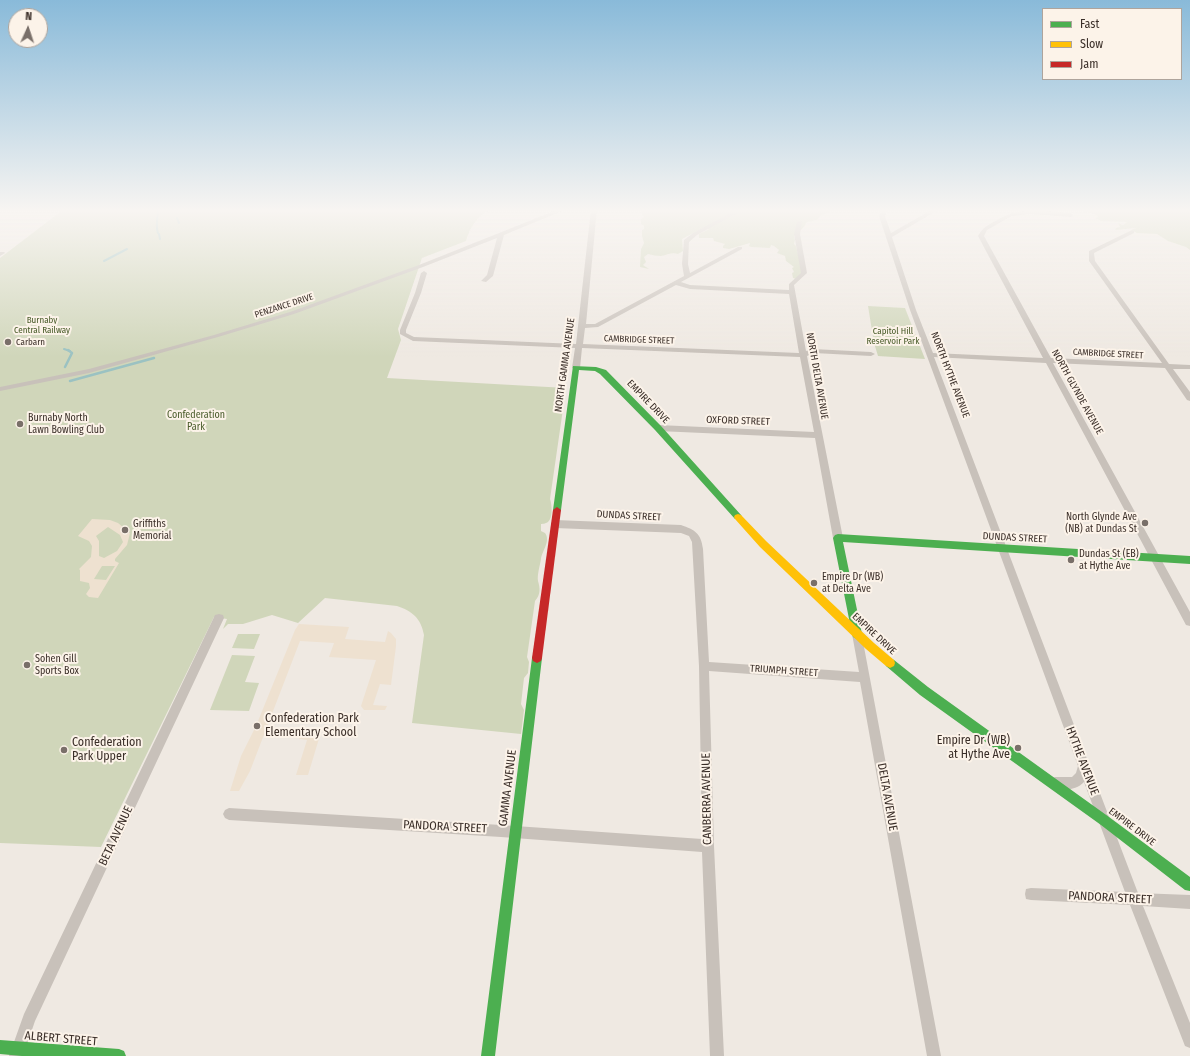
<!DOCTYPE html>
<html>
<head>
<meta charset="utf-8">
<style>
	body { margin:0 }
	#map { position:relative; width:1190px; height:1056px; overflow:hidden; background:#efe9e2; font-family:"Fira Sans Condensed",sans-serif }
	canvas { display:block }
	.legend { position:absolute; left:1042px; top:8px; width:140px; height:72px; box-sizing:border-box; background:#fcf3e9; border:1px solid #aea49c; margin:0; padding:5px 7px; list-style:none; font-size:12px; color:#3a2e28 }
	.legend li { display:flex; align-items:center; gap:8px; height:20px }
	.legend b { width:20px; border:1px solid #aea49c }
	.north { position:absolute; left:8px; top:8px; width:40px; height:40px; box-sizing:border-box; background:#fcf3e9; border:1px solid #aea49c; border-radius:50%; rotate:3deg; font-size:11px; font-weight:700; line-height:16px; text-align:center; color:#3a2e28 }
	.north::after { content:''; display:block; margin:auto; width:14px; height:18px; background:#796f69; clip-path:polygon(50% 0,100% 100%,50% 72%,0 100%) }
</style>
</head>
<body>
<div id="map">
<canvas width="1190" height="1056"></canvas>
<ul class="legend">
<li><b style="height:5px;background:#4caf50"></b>Fast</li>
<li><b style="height:5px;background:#ffc107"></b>Slow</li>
<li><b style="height:5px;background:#c62828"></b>Jam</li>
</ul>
<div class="north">N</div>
</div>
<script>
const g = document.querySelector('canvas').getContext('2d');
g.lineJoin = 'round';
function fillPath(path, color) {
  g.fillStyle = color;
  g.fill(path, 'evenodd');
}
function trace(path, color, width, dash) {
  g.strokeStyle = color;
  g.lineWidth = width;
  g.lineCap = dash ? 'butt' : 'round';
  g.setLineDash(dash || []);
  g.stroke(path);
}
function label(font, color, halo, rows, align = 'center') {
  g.font = font + ' "Fira Sans Condensed",sans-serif';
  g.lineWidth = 4;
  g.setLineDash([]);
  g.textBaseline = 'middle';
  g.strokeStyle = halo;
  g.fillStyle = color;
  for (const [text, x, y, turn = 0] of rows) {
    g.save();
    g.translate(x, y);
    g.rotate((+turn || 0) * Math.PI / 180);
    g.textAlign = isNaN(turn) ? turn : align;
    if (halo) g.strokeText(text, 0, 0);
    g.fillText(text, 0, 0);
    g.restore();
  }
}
const green = new Path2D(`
	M 64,209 L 491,209 C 477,216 470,227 466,241 L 422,258 L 398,329 L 401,340 L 387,378 L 566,388 L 550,499 C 552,504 553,518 548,522 C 547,523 543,524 541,524 L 541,531 L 545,533 C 551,541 542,551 541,559 C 540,565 537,575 538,581 C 540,588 541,594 535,601 L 527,657 L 529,662 L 528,673 L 524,678 L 521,704 L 524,710 L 521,734 L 412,723 L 424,635 C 421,618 412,611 397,606 L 325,598 L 298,623 L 272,615 L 243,624 L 228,624 L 223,629 L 227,619 L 214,617 L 101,847 L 0,843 L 0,258 Z
	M 642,209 L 825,209 L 829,211 L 829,213 L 821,215 L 817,220 L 807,222 L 803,228 L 794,236 L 795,240 L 794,244 L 796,246 L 803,273 L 796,279 L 793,278 L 792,273 L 794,272 L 792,268 L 794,267 L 786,261 L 785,256 L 777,253 L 779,250 L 774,246 L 771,245 L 770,248 L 751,247 L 749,246 L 750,243 L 729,249 L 723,248 L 723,246 L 725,244 L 714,241 L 713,238 L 699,238 L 699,234 L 709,229 L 705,227 L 682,239 L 683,251 L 678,254 C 671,252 668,255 661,256 C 656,256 653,255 648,254 L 644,257 L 646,262 L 643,265 L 649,269 L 640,267 L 641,249 L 644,243 L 642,236 L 642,230 L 644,229 L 644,226 L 641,224 L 641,219 L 644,217 L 642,215 Z
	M 1082,209 L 1190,209 L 1190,250 L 1186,247 L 1168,241 L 1157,234 L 1137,233 L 1131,230 L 1136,228 L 1115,230 L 1116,228 L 1120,227 L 1118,223 L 1123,225 L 1127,222 L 1101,221 L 1095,218 L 1098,217 L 1095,214 L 1085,212 Z
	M 868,306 L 905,308 L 925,359 L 878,356 L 874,343 Z
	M 238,634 L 260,634 L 254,649 L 232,648 Z
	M 232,655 L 255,656 L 245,682 L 259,683 L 249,711 L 210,710 Z`);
const plaza = new Path2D(`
	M 92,519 L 110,520 L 118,523 L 130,533 L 127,545 L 115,559 L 115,561 L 119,563 L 98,598 L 89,597 L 86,594 L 90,588 L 89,583 L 80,581 L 80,570 L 79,569 L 91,557 L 92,546 L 89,541 L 78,536 ZM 108,527 L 120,535 L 123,542 L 117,551 L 104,558 L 99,556 L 99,541 L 96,536 ZM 102,566 L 115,566 L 106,580 L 94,579 Z
	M 299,624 L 349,627 L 345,639 L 385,642 L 388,631 L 391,633 L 396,639 L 396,646 L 391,685 L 380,684 L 373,705 L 387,706 L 385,710 L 364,710 L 361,706 L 376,660 L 329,657 L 334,643 L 300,641 L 250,771 L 239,791 L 230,791 L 241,756 L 256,726 L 295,630 Z
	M 303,729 L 321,732 L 308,775 L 296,775 L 307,740 L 299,739 Z`);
const streamFar1 = new Path2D(`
	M 158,209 C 158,217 155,225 158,233
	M 177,218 L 179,223
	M 159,234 L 160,239
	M 104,261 L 127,249
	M 64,349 L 70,351`);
const stream = new Path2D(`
	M 65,367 L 72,353 L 68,350
	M 70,381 L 154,358`);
const street = new Path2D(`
	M 559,209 L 567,209 L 504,235 L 493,276 L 486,282 L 481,281 L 487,275 L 497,238 L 423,267 L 294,314 L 218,337 L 89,373 L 0,391 L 0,387 L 89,369 L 214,335 L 290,312 L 419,265 Z
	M 591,209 L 597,209 L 586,324 L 595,324 L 684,276 L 682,264 L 684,240 L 693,233 L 738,209 L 745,209 L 697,235 L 689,242 L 688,264 L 690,273 L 738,247 L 742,247 L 742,249 L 681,282 L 690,285 L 789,290 L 789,284 L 801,273 L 794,234 L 797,222 L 802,221 L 800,234 L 807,273 L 794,285 L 806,351 L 813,349 L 871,352 L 875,354 L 871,356 L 814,353 L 807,356 L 843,538 L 841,541 L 835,541 L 833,538 L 815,438 L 658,431 L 654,428 L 658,425 L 814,432 L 800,357 L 582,348 L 580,368 L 576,370 L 572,368 L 575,348 L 413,341 L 400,334 L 400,330 L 415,293 L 421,273 L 424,271 L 427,273 L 421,293 L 406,330 L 406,333 L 414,337 L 576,344 ZM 676,285 L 690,289 L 789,294 L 799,353 L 583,344 L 585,328 L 598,327 Z
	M 882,209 L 888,209 L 885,216 L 891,233 L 933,209 L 940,209 L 892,237 L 916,310 L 933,353 L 1043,358 L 978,236 C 983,227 988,225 997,220 C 1021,206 1044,211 1071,213 L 1074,215 L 1071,217 L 1029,214 L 1012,216 L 987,230 L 984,236 L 1051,358 L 1162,363 L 1089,261 L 1089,251 L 1132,230 L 1134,231 L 1134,233 L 1094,253 L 1095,261 L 1169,364 L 1190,365 L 1190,369 L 1173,369 L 1190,392 L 1190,401 L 1187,400 L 1165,368 L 1053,363 L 1190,612 L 1190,626 L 1186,625 L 1046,363 L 934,357 L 1138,893 L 1190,895 L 1190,909 L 1143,906 L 1190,1023 L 1190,1048 L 1185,1046 L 1130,905 L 1031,900 L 1026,899 L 1025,894 L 1026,889 L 1031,888 L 1125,892 L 1084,782 C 1076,791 1061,791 1051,787 L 1049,783 L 1051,779 L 1055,777 L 1072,777 L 1076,773 L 1078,766 L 910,310 L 879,216 Z
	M 0,252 L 4,252 L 5,253 L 0,256 Z
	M 555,520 L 681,525 C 695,530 701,533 703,549 L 709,662 L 859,672 L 852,634 L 853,631 L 857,629 L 861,631 L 941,1056 L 927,1056 L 860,682 L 709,671 L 714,846 L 724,1056 L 710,1056 L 702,852 L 501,837 L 229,820 L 225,818 L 223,814 L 225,810 L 229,808 L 501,825 L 702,839 L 699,666 L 692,542 L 689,536 L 681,533 L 555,528 L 552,526 L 551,524 L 552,522 Z
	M 219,614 L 223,615 L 224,618 L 35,1021 L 23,1056 L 9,1056 L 24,1014 L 215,615 Z`);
const fast = new Path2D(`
	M 573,366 L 596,367 L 606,370 L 661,426 L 741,515 L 742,517 L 741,519 L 735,519 L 655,430 L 600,374 L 595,371 L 579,370 L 561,510 L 560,512 L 554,512 L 553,510 Z
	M 838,534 L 1190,556 L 1190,564 L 843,542 L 862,634 L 861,637 L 857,639 L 853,637 L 852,634 L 833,538 L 835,535 Z
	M 537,653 L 541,655 L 542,658 L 495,1056 L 481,1056 L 532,658 L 533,655 Z
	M 890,658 L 894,660 L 928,687 L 1109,817 L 1190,877 L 1190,891 L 1185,890 L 1101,825 L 920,695 L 886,666 L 885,663 L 886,660 Z
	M 0,1040 L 119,1049 L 124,1051 L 126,1056 L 22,1056 L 0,1054 Z`);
const slow = new Path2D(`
	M 738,514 L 741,515 L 766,541 L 874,643 L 894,660 L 895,663 L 894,666 L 890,668 L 886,666 L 866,649 L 760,547 L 735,519 L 734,517 L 735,515 Z`);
const jam = new Path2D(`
	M 557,507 L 561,510 L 542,658 L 541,661 L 537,663 L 533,661 L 532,658 L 553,510 Z`);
const markers = [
	[8,342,4,"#796f69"],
	[20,424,4,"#796f69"],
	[1145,523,4,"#796f69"],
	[125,530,4,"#796f69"],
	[1071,560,4,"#796f69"],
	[814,583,4,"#796f69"],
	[27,665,4,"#796f69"],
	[257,726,4,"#796f69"],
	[1018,748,4,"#796f69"],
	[64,750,4,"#796f69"]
];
const farStreetnames = [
	["PENZANCE DRIVE",284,306,-18],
	["CAMBRIDGE STREET",639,340,2],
	["CAMBRIDGE STREET",1108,354,3]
];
const farParknames = [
	["Burnaby",42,320],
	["Central Railway",42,330],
	["Capitol Hill",893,331],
	["Reservoir Park",893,341]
];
const farPoinames = [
	["Carbarn",16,342]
];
const streetNames = [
	["NORTH GAMMA AVENUE",565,365,-82],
	["NORTH HYTHE AVENUE",950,375,69],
	["NORTH DELTA AVENUE",817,376,80],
	["NORTH GLYNDE AVENUE",1077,392,61],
	["EMPIRE DRIVE",648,402,46],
	["OXFORD STREET",738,421,2],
	["DUNDAS STREET",629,516,3],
	["DUNDAS STREET",1015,538,3],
	["EMPIRE DRIVE",874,634,43],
	["TRIUMPH STREET",784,671,4],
	["EMPIRE DRIVE",1132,827,37]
];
const parkNames = [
	["Confederation",196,415],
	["Park",196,427]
];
const poiNames = [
	["Burnaby North",28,418],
	["Lawn Bowling Club",28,430],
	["North Glynde Ave",1137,517,"right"],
	["(NB) at Dundas St",1137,529,"right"],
	["Griffiths",133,524],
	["Memorial",133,536],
	["Dundas St (EB)",1079,554],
	["at Hythe Ave",1079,566],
	["Empire Dr (WB)",822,577],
	["at Delta Ave",822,589],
	["Sohen Gill",35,659],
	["Sports Box",35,671]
];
const nearPoinames = [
	["Confederation Park",265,719],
	["Elementary School",265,733],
	["Empire Dr (WB)",1010,741,"right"],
	["at Hythe Ave",1010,755,"right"],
	["Confederation",72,743],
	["Park Upper",72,757]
];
const nearStreetnames = [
	["HYTHE AVENUE",1082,761,69],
	["GAMMA AVENUE",508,788,-83],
	["DELTA AVENUE",887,797,80],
	["CANBERRA AVENUE",707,799,-91],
	["PANDORA STREET",445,827,3],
	["BETA AVENUE",116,836,-65],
	["PANDORA STREET",1110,898,3],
	["ALBERT STREET",61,1039,5]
];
fillPath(green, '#d0d6ba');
fillPath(plaza, '#eee1d0');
trace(streamFar1, '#9bc2c2', 2);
trace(stream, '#9bc2c2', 2.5);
fillPath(street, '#c8c1ba');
fillPath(fast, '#4caf50');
fillPath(slow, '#ffc107');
fillPath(jam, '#c62828');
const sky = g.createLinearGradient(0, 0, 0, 357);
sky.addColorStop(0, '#89bad9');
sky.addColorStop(0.59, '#f8f5f2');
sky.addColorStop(1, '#f8f5f200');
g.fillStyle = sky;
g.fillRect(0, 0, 1190, 357);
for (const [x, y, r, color] of markers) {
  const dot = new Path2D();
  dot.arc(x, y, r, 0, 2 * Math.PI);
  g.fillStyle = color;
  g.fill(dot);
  trace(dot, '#fcf3e9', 1.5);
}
label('9px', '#3a2e28', '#fcf3e9', farStreetnames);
label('9px', '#485b29', '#fcf3e9', farParknames);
label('9px', '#3a2e28', '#fcf3e9', farPoinames, 'left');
label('10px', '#3a2e28', '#fcf3e9', streetNames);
label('10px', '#485b29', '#fcf3e9', parkNames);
label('10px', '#3a2e28', '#fcf3e9', poiNames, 'left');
label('12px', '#3a2e28', '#fcf3e9', nearPoinames, 'left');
label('12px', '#3a2e28', '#fcf3e9', nearStreetnames);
</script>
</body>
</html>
